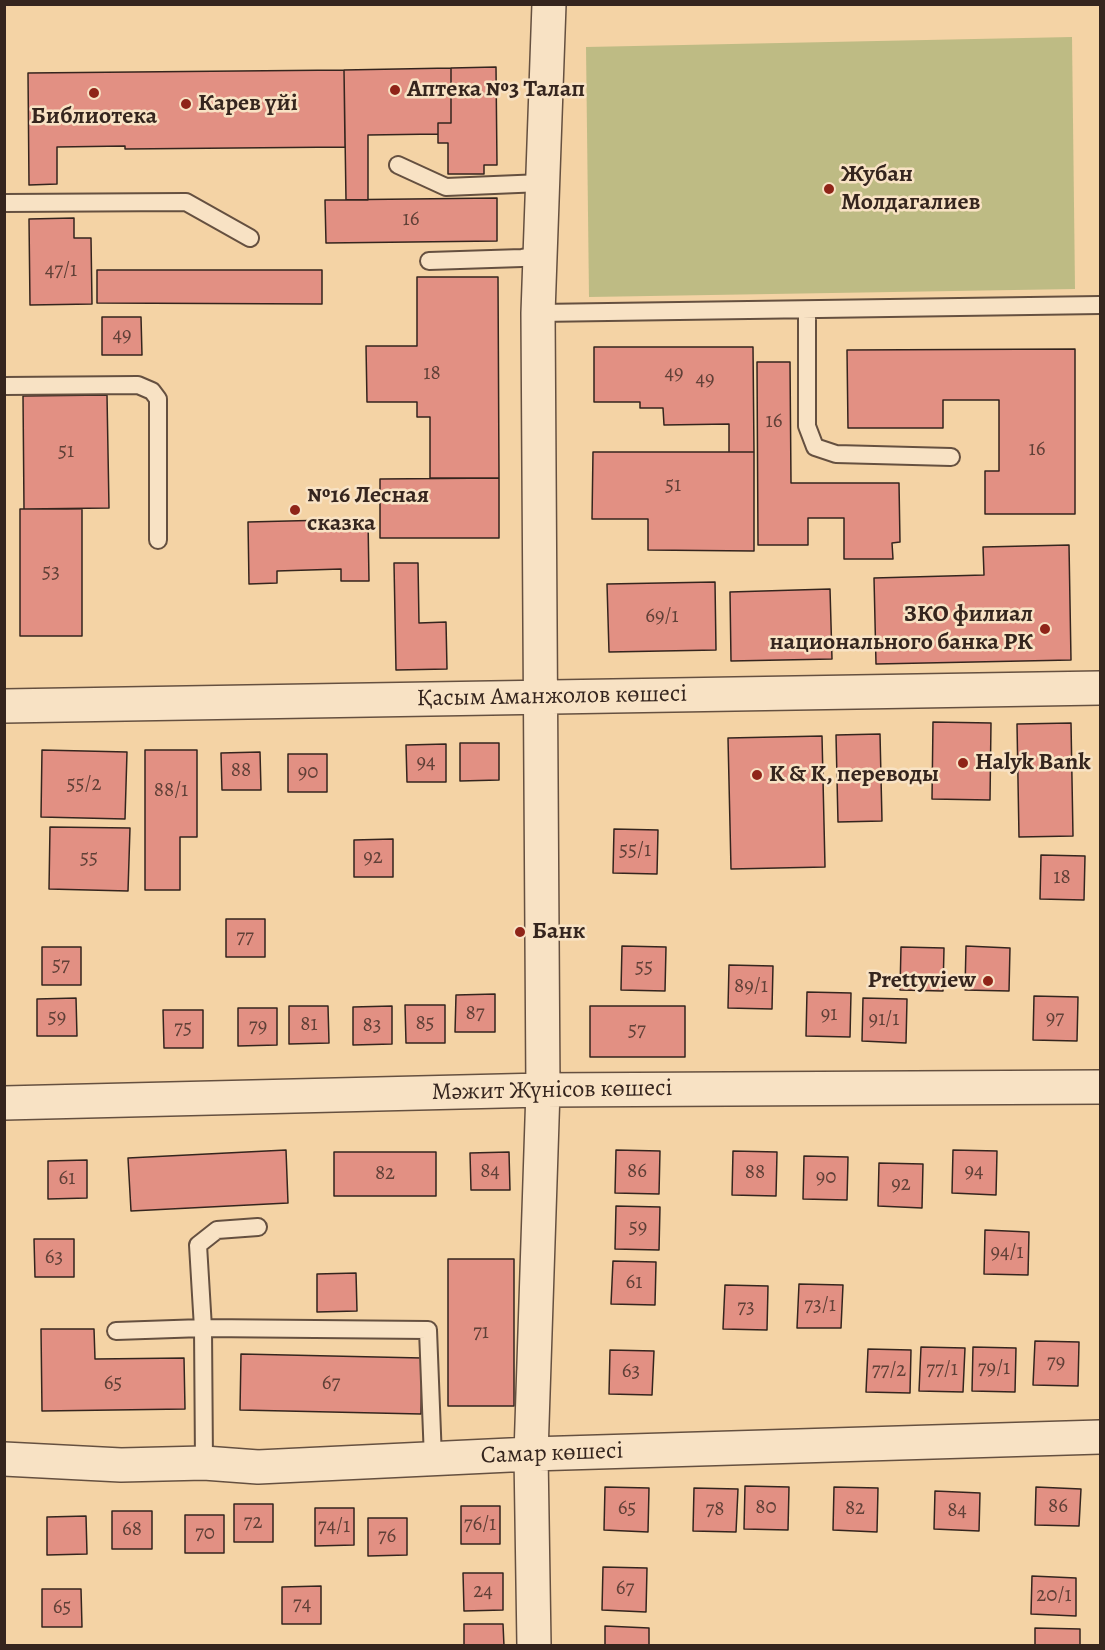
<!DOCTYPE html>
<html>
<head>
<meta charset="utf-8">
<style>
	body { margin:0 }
	#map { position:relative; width:1105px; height:1650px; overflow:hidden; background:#f4d3a5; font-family:Alegreya,serif }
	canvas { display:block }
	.frame { position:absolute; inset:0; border:6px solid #35251e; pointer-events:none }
</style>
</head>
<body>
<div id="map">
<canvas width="1105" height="1650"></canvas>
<div class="frame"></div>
</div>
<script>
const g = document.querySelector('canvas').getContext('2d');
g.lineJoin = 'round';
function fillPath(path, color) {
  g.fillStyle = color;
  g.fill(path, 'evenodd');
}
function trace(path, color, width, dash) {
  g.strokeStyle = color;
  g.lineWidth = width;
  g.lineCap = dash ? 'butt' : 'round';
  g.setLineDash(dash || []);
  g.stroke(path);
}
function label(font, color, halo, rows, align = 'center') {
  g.font = font + ' Alegreya,serif';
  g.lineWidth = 5;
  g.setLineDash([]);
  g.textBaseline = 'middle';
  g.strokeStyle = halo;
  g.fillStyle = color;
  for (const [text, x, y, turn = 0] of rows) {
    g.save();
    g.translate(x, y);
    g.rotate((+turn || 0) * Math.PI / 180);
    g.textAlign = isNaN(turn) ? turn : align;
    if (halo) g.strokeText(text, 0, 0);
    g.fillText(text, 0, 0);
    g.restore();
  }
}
const green = new Path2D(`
	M 1072,37 L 1075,289 L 589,297 L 586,47 Z`);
const building = new Path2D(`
	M 496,67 L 497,165 L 484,165 L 484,174 L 448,174 L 448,143 L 438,143 L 438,123 L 451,123 L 451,68 Z
	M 451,68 L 451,123 L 438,123 L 438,134 L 368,135 L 368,200 L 346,200 L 344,70 Z
	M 344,70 L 345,147 L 125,149 L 125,146 L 57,147 L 57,184 L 29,185 L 28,73 Z
	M 497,198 L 497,241 L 326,243 L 325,200 Z
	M 74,218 L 74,238 L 91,238 L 92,304 L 30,305 L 29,219 Z
	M 97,270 L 322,270 L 322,304 L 97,303 Z
	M 417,277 L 498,277 L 499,478 L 430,478 L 430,417 L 417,417 L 417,402 L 367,402 L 366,346 L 417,346 Z
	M 102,317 L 141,317 L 142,355 L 102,355 Z
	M 594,347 L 753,347 L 754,452 L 729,452 L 729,424 L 664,425 L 663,408 L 640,408 L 640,402 L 594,402 Z
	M 1075,349 L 1075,514 L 985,514 L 985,471 L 999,471 L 999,400 L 943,400 L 943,428 L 848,428 L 847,350 Z
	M 757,362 L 790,362 L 791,483 L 899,483 L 900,542 L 892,543 L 893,559 L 844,559 L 844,518 L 808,518 L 808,545 L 758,545 Z
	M 107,395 L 109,508 L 24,509 L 23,396 Z
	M 593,452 L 754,452 L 754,551 L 648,550 L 648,519 L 592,519 Z
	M 499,478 L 499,538 L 380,538 L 380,479 Z
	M 20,509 L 82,509 L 82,636 L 20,636 Z
	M 368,519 L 369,581 L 341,581 L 341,569 L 277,571 L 277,583 L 249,584 L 248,522 Z
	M 1069,545 L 1071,660 L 876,664 L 874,578 L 984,575 L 983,547 Z
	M 394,563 L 418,563 L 419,623 L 446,622 L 447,669 L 396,670 Z
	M 715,582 L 716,650 L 609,652 L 607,584 Z
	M 830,589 L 832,659 L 731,661 L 730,592 Z
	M 933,722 L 991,723 L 990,800 L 932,799 Z
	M 1071,723 L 1073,836 L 1019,837 L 1017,724 Z
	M 880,734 L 882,821 L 838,822 L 836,735 Z
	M 822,736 L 825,867 L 731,869 L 728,738 Z
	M 460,743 L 499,743 L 499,780 L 460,781 Z
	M 446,744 L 446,782 L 407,782 L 406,745 Z
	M 42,750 L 127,752 L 125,819 L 41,817 Z
	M 145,750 L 197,750 L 197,837 L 180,837 L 180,890 L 145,890 Z
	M 260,752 L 261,790 L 222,790 L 221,753 Z
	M 288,754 L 327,754 L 327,792 L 288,792 Z
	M 50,827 L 130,828 L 128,891 L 49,889 Z
	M 614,829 L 658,830 L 657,874 L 613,873 Z
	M 393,839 L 393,877 L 354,877 L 354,840 Z
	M 1041,855 L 1085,856 L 1084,900 L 1040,899 Z
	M 226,919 L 265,919 L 265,957 L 226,957 Z
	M 622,946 L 666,947 L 665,991 L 621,990 Z
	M 966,946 L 1010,948 L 1009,991 L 965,990 Z
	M 42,947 L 81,947 L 81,985 L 42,985 Z
	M 901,947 L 944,948 L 943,991 L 900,990 Z
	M 729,965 L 773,966 L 772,1009 L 728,1008 Z
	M 807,992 L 851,993 L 850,1037 L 806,1036 Z
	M 495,994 L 495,1032 L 455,1032 L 456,995 Z
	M 1034,996 L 1078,997 L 1077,1041 L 1033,1040 Z
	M 76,998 L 77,1036 L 37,1036 L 37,999 Z
	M 863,998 L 907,999 L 906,1043 L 862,1041 Z
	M 405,1005 L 445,1005 L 445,1043 L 406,1043 Z
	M 289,1006 L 328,1006 L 329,1043 L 289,1044 Z
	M 392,1006 L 392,1044 L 353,1045 L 353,1007 Z
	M 590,1006 L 685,1006 L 685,1057 L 590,1057 Z
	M 238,1008 L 277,1008 L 277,1045 L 238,1046 Z
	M 163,1010 L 203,1010 L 203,1048 L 164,1048 Z
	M 286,1150 L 288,1203 L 131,1211 L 128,1158 Z
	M 616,1150 L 660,1151 L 659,1194 L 615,1193 Z
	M 953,1150 L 997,1151 L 996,1195 L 952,1193 Z
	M 733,1151 L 777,1152 L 776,1196 L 732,1195 Z
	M 334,1152 L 436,1152 L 436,1196 L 334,1196 Z
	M 509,1152 L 510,1190 L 471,1190 L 470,1153 Z
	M 804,1156 L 848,1157 L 847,1200 L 803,1199 Z
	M 87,1160 L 87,1198 L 48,1199 L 48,1161 Z
	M 879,1163 L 923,1164 L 922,1208 L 878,1206 Z
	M 616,1206 L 660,1207 L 659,1250 L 615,1249 Z
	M 985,1230 L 1029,1232 L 1028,1275 L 984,1274 Z
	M 34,1239 L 74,1239 L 74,1277 L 35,1277 Z
	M 448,1259 L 514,1259 L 514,1406 L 448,1406 Z
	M 613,1261 L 656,1262 L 655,1305 L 611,1304 Z
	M 356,1273 L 357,1311 L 317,1312 L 317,1274 Z
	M 799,1284 L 843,1285 L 841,1328 L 797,1328 Z
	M 725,1285 L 768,1286 L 767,1330 L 723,1329 Z
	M 41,1329 L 94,1329 L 95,1359 L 184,1358 L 185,1409 L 42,1411 Z
	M 1035,1341 L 1079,1342 L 1078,1386 L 1033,1385 Z
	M 921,1347 L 965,1348 L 963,1392 L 919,1391 Z
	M 973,1347 L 1016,1348 L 1015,1392 L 972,1391 Z
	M 868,1349 L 911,1350 L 910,1393 L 866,1392 Z
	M 610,1350 L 654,1351 L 652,1395 L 609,1394 Z
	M 241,1354 L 422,1358 L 421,1414 L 240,1410 Z
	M 745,1486 L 789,1487 L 788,1530 L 744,1529 Z
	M 605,1487 L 649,1488 L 648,1532 L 604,1530 Z
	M 834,1487 L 878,1488 L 877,1532 L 833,1530 Z
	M 1036,1487 L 1081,1489 L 1079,1526 L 1035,1525 Z
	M 694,1488 L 738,1489 L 736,1532 L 693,1531 Z
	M 935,1491 L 980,1493 L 979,1531 L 934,1529 Z
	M 234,1504 L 273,1504 L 273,1542 L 234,1542 Z
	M 461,1506 L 500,1506 L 500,1544 L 461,1544 Z
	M 315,1508 L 354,1508 L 354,1545 L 315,1546 Z
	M 112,1511 L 152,1511 L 152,1549 L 112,1549 Z
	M 185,1515 L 224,1515 L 224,1553 L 185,1553 Z
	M 86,1516 L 87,1554 L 47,1555 L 47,1517 Z
	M 368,1518 L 407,1518 L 407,1555 L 368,1556 Z
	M 603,1567 L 647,1568 L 646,1612 L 602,1610 Z
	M 463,1573 L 503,1573 L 503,1610 L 464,1611 Z
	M 1032,1576 L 1076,1578 L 1076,1616 L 1031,1614 Z
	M 321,1586 L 321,1624 L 282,1624 L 282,1587 Z
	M 42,1589 L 81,1589 L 82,1627 L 42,1627 Z
	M 464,1624 L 503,1624 L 504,1646 L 464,1646 Z
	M 605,1626 L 649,1628 L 649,1646 L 605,1646 Z
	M 1035,1628 L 1080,1629 L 1080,1646 L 1035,1646 Z`);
const service = new Path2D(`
	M 398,165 L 446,187 L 542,183
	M 4,203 L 186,202 L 250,238
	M 429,261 L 522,258 L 541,255
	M 807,310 L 807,426 L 815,447 L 836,454 L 951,457
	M 538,313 L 1100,305
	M 4,386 L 138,385 L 152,391 L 158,399 L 158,540
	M 116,1331 L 203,1328 L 428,1330 L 433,1459
	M 204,1463 L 203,1328 L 198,1245 L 217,1230 L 258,1227`);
const minor = new Path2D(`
	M 4,706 L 1100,688
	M 4,1103 L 543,1090 L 1100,1087
	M 4,1459 L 121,1465 L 204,1463 L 258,1467 L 531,1454 L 1100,1437
	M 534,1646 L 531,1454 L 543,1090 L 538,313 L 549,4`);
const markers = [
	[395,90,6,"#8f2418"],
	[94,93,6,"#8f2418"],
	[186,104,6,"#8f2418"],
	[829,189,6,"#8f2418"],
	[295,510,6,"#8f2418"],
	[1045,629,6,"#8f2418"],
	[963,763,6,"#8f2418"],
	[757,775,6,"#8f2418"],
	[520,932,6,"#8f2418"],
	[988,981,6,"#8f2418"]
];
const numberNames = [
	["16",411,220],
	["47/1",61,271],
	["49",122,336],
	["18",432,374],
	["49",674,374],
	["49",705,380],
	["16",774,422],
	["16",1037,450],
	["51",66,452],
	["51",673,486],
	["53",51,573],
	["69/1",662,617],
	["94",426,763],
	["88",241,771],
	["90",308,773],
	["55/2",84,785],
	["88/1",171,791],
	["55/1",635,851],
	["92",373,858],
	["55",89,859],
	["18",1062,878],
	["77",245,938],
	["57",61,966],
	["55",644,968],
	["89/1",751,987],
	["87",475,1014],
	["91",829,1015],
	["59",57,1018],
	["97",1055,1019],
	["91/1",884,1020],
	["85",425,1024],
	["81",309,1025],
	["83",372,1026],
	["79",258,1027],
	["75",183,1029],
	["57",637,1031],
	["84",490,1172],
	["86",637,1172],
	["94",974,1172],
	["88",755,1173],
	["82",385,1174],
	["90",826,1178],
	["61",67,1179],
	["92",901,1185],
	["59",638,1228],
	["94/1",1007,1253],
	["63",54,1258],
	["61",634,1283],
	["73/1",820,1306],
	["73",746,1308],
	["71",481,1333],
	["79",1056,1363],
	["79/1",994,1369],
	["77/1",942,1370],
	["77/2",889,1371],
	["63",631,1372],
	["65",113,1384],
	["67",331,1384],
	["86",1058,1507],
	["80",766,1508],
	["65",627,1509],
	["82",855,1509],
	["78",715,1510],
	["84",957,1511],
	["72",253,1523],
	["76/1",480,1525],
	["74/1",334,1527],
	["68",132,1530],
	["70",205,1534],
	["76",387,1537],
	["67",625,1589],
	["24",483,1592],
	["20/1",1054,1596],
	["74",302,1605],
	["65",62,1608]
];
const poiNames = [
	["Аптека №3 Талап",407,90],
	["Карев үйі",198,104],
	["Библиотека",94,117,"center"],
	["Жубан",841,175],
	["Молдагалиев",841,203],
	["№16 Лесная",307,496],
	["сказка",307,524],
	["ЗКО филиал",1033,615,"right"],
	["национального банка РК",1033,643,"right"],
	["Halyk Bank",975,763],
	["K & K, переводы",769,775],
	["Банк",532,932],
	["Prettyview",976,981,"right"]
];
const streetNames = [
	["Қасым Аманжолов көшесі",552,697,-1],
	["Мәжит Жүнісов көшесі",552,1091,-1],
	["Самар көшесі",552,1454,-2]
];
fillPath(green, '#bebb84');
fillPath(building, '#e29083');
trace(building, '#35251e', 1.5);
trace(service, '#655040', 20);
trace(minor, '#655040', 36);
trace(service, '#f8e2c4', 16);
trace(minor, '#f8e2c4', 33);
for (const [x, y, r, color] of markers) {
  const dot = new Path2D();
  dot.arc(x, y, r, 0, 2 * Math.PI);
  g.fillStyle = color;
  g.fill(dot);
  trace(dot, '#f8e2c4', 2);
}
label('21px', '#604037', null, numberNames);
label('bold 24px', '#35251e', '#f8e2c4', poiNames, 'left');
label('24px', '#35251e', '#f8e2c4', streetNames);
</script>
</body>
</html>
